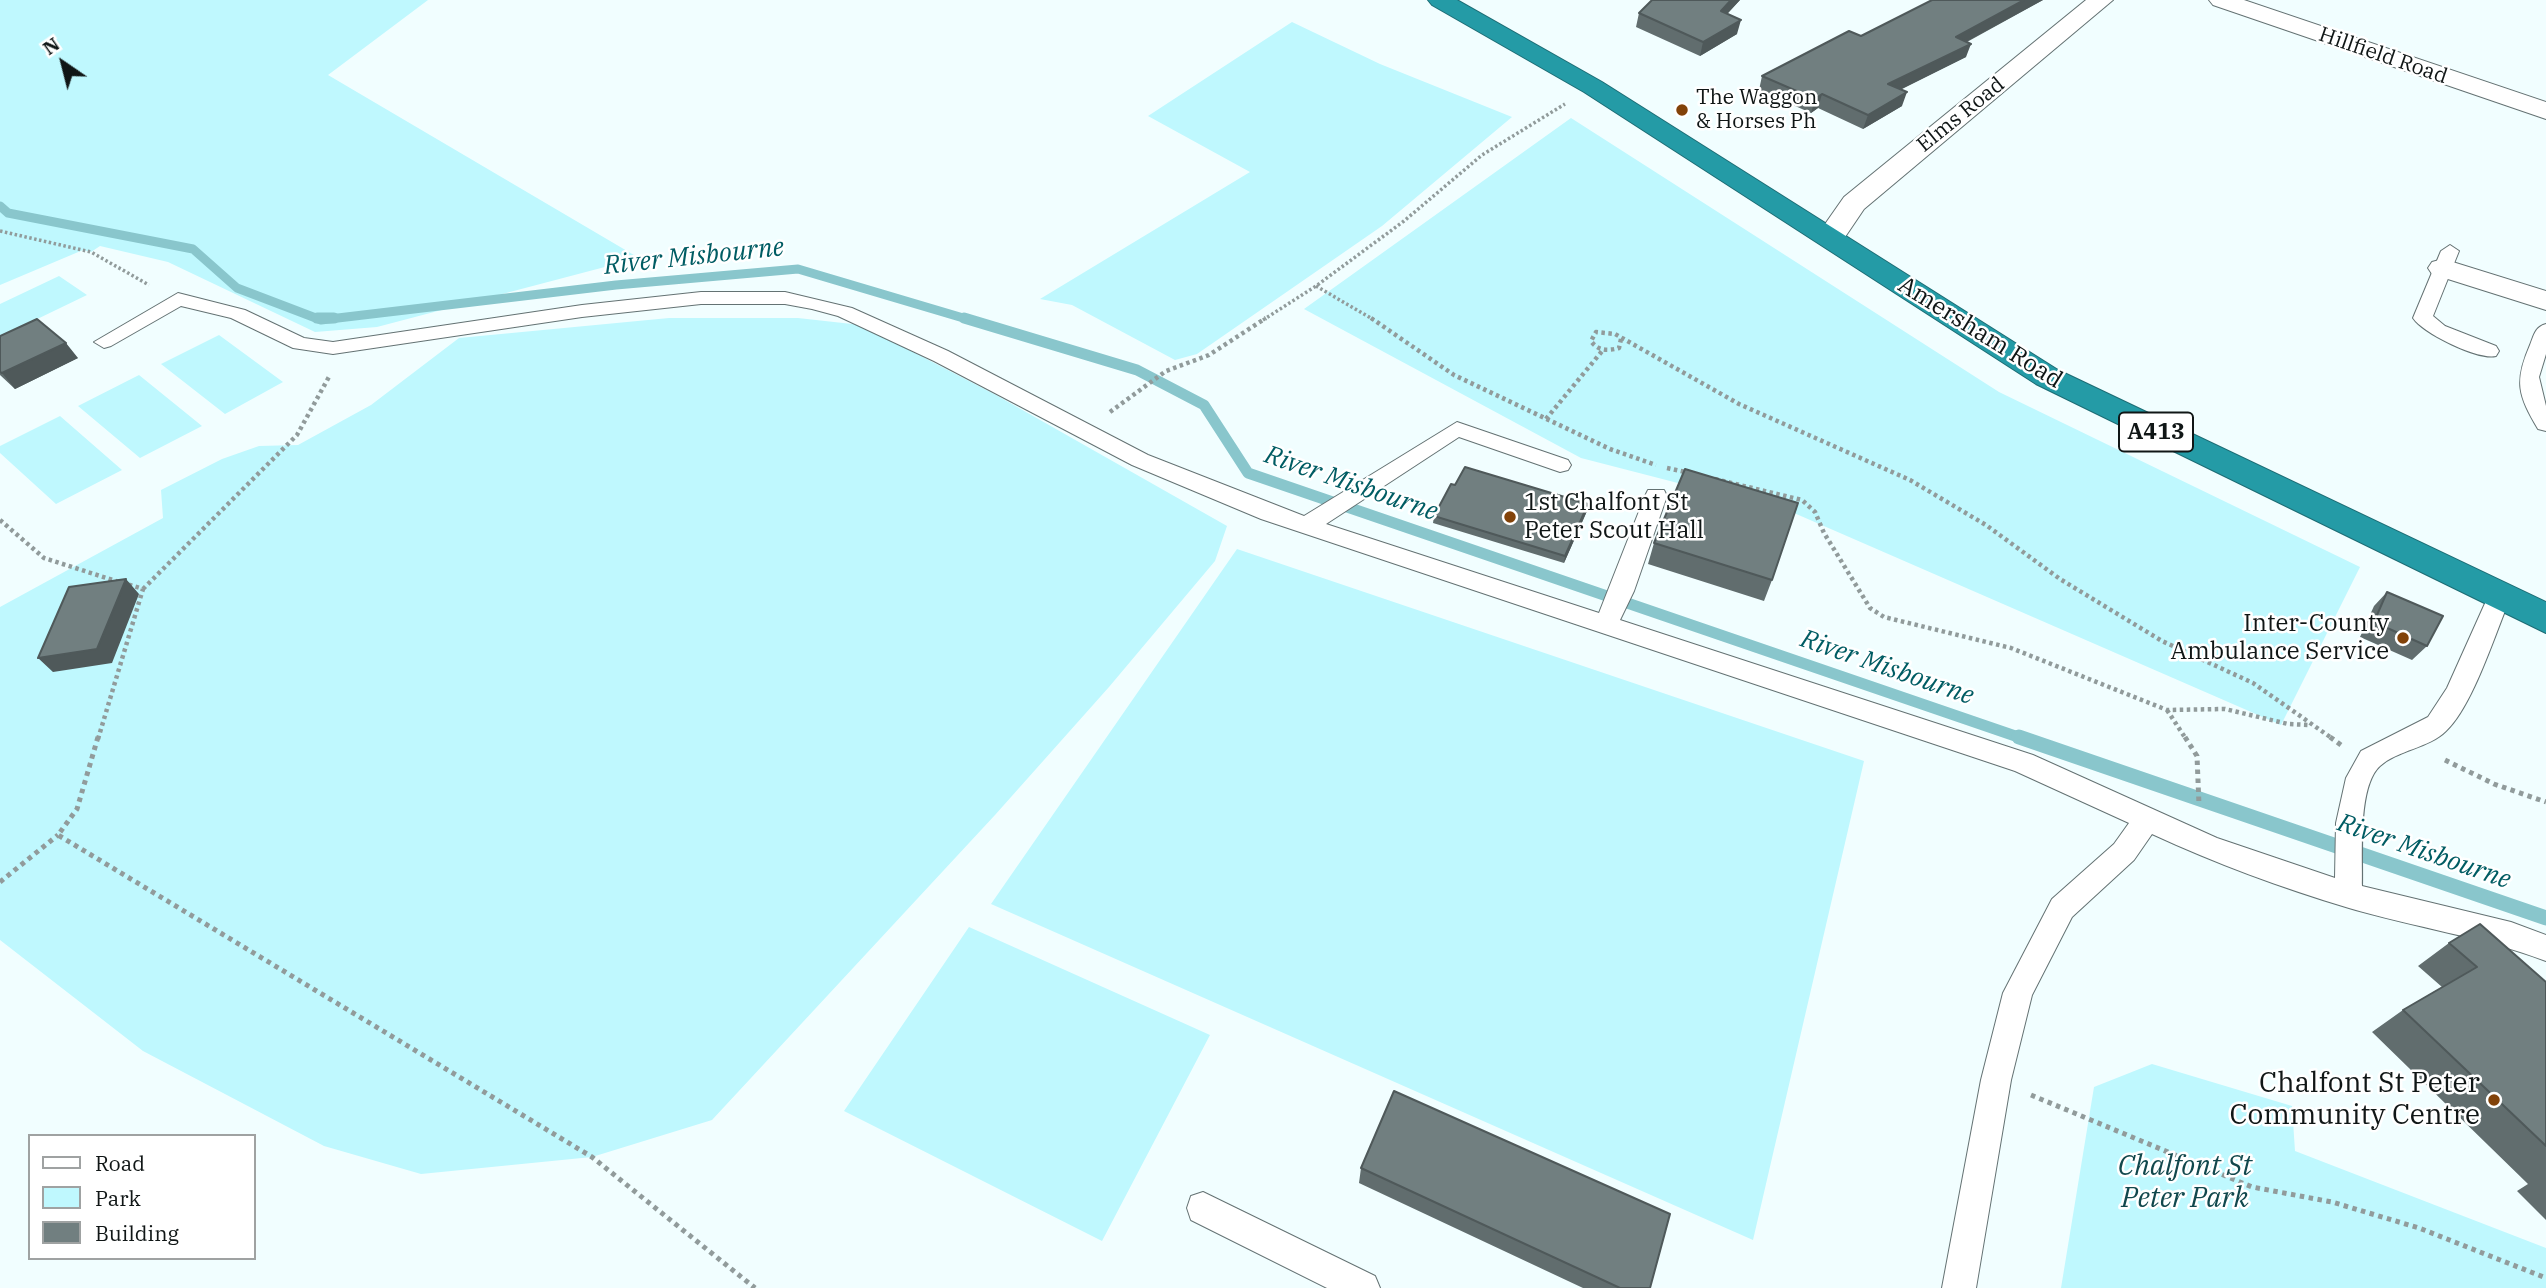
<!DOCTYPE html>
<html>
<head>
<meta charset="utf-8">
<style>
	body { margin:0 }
	#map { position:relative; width:2546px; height:1288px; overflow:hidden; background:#f1feff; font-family:"IBM Plex Serif",serif }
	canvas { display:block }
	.legend { position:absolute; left:28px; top:1134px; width:228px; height:126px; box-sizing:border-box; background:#fff; border:2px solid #9fa2a2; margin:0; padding:9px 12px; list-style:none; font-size:21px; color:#101616 }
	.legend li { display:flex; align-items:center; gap:14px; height:35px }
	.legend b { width:35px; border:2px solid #9fa2a2 }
	.north { position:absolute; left:28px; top:28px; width:70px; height:70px; -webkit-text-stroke:5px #fff; paint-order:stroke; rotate:325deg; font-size:19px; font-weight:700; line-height:28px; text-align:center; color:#101616 }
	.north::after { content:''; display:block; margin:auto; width:24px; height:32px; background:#101616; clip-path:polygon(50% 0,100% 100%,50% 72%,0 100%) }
</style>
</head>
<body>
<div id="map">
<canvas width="2546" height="1288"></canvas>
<ul class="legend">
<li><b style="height:9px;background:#fff"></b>Road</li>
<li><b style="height:19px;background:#bff8fe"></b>Park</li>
<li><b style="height:19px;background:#717f80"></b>Building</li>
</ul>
<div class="north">N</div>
</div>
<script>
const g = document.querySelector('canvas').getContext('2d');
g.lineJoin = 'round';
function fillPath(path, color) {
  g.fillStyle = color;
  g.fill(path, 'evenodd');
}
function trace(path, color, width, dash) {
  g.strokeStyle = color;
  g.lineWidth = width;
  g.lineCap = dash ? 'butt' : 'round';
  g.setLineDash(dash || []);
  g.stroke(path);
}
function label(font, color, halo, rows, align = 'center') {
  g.font = font + ' "IBM Plex Serif",serif';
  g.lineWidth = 5;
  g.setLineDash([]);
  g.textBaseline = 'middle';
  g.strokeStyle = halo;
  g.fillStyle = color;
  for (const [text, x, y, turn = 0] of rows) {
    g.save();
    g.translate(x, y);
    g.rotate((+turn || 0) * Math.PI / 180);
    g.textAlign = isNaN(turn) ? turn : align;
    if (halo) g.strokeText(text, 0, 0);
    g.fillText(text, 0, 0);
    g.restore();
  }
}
const green = new Path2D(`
	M 0,0 L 428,0 L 328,75 L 639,258 L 377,327 L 315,332 L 168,262 L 100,246 L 91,252 L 83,250 L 0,285 Z
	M 1292,22 L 1380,64 L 1512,117 L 1382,226 L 1197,354 L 1175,360 L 1072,305 L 1040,299 L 1250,172 L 1148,116 Z
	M 1571,118 L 1999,392 L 2360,567 L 2281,725 L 1794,513 L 1581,458 L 1304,309 Z
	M 59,276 L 87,295 L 0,337 L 0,304 Z
	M 669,318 L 798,318 L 861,325 L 996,395 L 1227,526 L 1215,561 L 1109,687 L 995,815 L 712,1120 L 592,1157 L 421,1174 L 324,1146 L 143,1051 L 0,940 L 0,607 L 163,518 L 161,490 L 222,459 L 259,446 L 298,445 L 371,405 L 459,338 Z
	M 219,335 L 283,382 L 225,414 L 161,364 Z
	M 139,375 L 202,426 L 140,458 L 78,406 Z
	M 60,416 L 122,470 L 56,504 L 0,453 L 0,446 Z
	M 1237,549 L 1864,761 L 1753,1240 L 991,904 Z
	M 969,927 L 1210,1035 L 1102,1241 L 844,1111 Z
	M 2152,1064 L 2292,1106 L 2295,1151 L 2546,1248 L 2546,1288 L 2061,1288 L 2094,1087 Z`);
const streamFar2 = new Path2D(`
	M 0,206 L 8,213 L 193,249 L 237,288 L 321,320 L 616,285 L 798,269 L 970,320`);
const streamFar1 = new Path2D(`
	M 317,318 L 334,318
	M 964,318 L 1137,370 L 1204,405 L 1248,473 L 2024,739`);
const stream = new Path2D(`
	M 2019,737 L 2546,918`);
const pathFar2 = new Path2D(`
	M 0,231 L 91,252 L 149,285
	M 1316,286 L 1374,320
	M 1263,320 L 1316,286 L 1404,221 L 1482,155 L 1565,104`);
const pathFar1 = new Path2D(`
	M 1371,318 L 1454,375 L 1610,449 L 1656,465
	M 1621,339 L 1619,348 C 1608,351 1598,351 1591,341 L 1596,332 L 1615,334 L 1739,404 L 1910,480 L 1986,525 L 2060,579 L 2162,641 L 2253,683 L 2333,739
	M 1110,412 L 1166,371 L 1209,355 L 1266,318
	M 1546,419 L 1603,350
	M 1667,468 L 1690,473
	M 1715,479 L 1802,500 L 1815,512 L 1824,533 L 1870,608 L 1884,617 L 2011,648 L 2167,710 L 2225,709 L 2288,724 L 2310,725
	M 0,520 L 44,558 L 119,582
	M 143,589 L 297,435 L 330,375
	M 2167,710 L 2186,739
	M 98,739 L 143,589 L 127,584`);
const path = new Path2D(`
	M 98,737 L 77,809 L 58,835 L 592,1157 L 755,1288
	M 2185,737 L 2197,756 L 2199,805
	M 2330,737 L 2341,745
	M 2445,760 L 2494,784 L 2546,802
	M 0,882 L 58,835
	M 2031,1095 L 2252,1187 L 2332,1202 L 2419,1228 L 2546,1278`);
const lane = new Path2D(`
	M 2450,245 L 2459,251 L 2433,316 L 2445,326 L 2496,346 L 2499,351 L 2496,356 C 2478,360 2424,334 2413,318 L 2441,251 Z
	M 701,292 L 785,292 L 852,308 L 948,351 L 1148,455 L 1304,516 L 1457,422 L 1568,460 L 1571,465 L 1568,470 L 1560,472 L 1459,437 L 1326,524 L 1599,613 L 1645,496 L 1648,490 L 1664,490 L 1667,496 L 1634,591 L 1620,620 L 2033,755 L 2217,838 L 2335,878 L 2336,823 L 2346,778 L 2361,751 L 2428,717 L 2447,688 L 2491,590 L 2499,587 L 2507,590 L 2511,596 C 2496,631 2473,706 2446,731 C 2429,748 2398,750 2380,766 C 2357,787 2363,857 2362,886 L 2511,922 L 2546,935 L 2546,961 C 2482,937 2414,927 2349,908 C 2282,888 2215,863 2152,834 L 2134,860 L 2072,917 L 2032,995 L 2011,1080 L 1976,1288 L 1942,1288 L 1981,1080 L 2003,993 L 2052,899 L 2114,844 L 2129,823 L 2015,771 L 1261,519 L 1132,465 L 934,361 L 838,316 L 812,309 L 785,304 L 701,304 L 582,317 L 333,354 L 293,348 L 231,318 L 181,306 L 111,346 L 104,348 L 94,342 L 178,293 L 245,310 L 304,338 L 333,342 L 582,305 Z
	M 2546,324 L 2546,354 L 2539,377 L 2546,406 L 2546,431 L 2538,429 C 2518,395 2514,382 2530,345 C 2534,335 2535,327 2546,324 Z
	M 1203,1192 L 1375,1276 L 1380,1288 L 1327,1288 L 1191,1220 L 1187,1208 L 1191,1196 Z`);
const street = new Path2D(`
	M 2086,0 L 2113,0 L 1864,209 L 1841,243 L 1831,246 L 1821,243 L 1816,237 L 1844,197 Z
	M 2209,0 L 2244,0 L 2546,102 L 2546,119 L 2213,5 Z
	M 2443,259 L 2546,291 L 2546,310 L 2432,274 L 2428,268 L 2432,262 Z`);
const highway = new Path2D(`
	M 1428,0 L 1457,0 L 1602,82 L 2058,370 L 2546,602 L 2546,633 L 2036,384 L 1584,92 L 1432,5 Z`);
const wall = new Path2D(`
	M 1652,0 L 1740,0 L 1727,14 L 1737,34 L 1700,56 L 1636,27 L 1639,13 Z
	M 1932,0 L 2043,0 L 1967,42 L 1966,57 L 1901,89 L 1902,106 L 1863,129 L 1818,108 L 1811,113 L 1759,90 L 1762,76 L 1861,36 Z
	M 0,336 L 78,358 L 15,389 L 0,375 Z
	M 1455,485 L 1588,504 L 1587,511 L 1564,563 L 1433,523 L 1434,516 Z
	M 1654,543 L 1772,580 L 1764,601 L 1648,564 Z
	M 2387,592 L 2427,646 L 2412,660 L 2360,637 L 2374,606 Z
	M 2449,943 L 2546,982 L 2546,1220 L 2517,1191 L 2528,1184 L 2372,1032 L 2403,1010 L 2442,987 L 2418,966 Z
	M 1361,1168 L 1650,1288 L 1583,1288 L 1359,1183 Z`);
const shadedWall = new Path2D(`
	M 1731,0 L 1740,0 L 1717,25 L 1721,11 Z
	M 2024,0 L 2043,0 L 1951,50 L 1956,37 Z
	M 1741,20 L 1737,34 L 1700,56 L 1703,42 Z
	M 1971,44 L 1966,57 L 1884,98 L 1888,84 Z
	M 1907,92 L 1902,106 L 1863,129 L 1868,115 Z
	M 1822,94 L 1818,108 L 1811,113 L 1815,99 Z
	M 66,343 L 78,358 L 15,389 L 2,373 Z
	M 1588,504 L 1587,511 L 1564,563 L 1565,556 Z
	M 126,579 L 139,594 L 112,663 L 53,672 L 38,658 Z`);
const building = new Path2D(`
	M 1652,0 L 1731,0 L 1721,11 L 1741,20 L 1703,42 L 1639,13 Z
	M 1932,0 L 2024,0 L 1956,37 L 1971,44 L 1888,84 L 1907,92 L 1868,115 L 1822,94 L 1815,99 L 1762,76 L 1849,31 L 1861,36 Z
	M 37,319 L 66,343 L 2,373 L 0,372 L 0,336 Z
	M 1465,467 L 1588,504 L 1565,556 L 1434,516 L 1451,484 L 1455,485 Z
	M 1685,469 L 1798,503 L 1772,580 L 1654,543 Z
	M 126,579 L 97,649 L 38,658 L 69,587 Z
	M 2387,592 L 2443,616 L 2427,646 L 2374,622 Z
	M 2480,924 L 2546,982 L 2546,1146 L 2403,1010 L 2477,967 L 2449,943 Z
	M 1394,1091 L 1670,1214 L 1650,1288 L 1620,1288 L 1361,1168 Z`);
const markers = [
	[1682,110,7,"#824209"],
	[1510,517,7,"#824209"],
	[2403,638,7,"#824209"],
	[2494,1100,7,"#824209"]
];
const farStreetnames = [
	["Hillfield Road",2383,56,19],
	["Elms Road",1961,115,-39]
];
const farPoinames = [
	["The Waggon",1696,98],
	["& Horses Ph",1696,122]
];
const shields = [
	[2156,432,74]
];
const shieldNames = [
	["A413",2156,432]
];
const streetNames = [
	["Amersham Road",1980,333,32]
];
const poiNames = [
	["1st Chalfont St",1524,503],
	["Peter Scout Hall",1524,531],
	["Inter-County",2389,624,"right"],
	["Ambulance Service",2389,652,"right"]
];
const waterNames = [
	["River Misbourne",694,257,-6],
	["River Misbourne",1351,484,19],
	["River Misbourne",1887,668,19],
	["River Misbourne",2424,852,19]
];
const nearPoinames = [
	["Chalfont St Peter",2480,1084],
	["Community Centre",2480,1116]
];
const nearParknames = [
	["Chalfont St",2185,1167],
	["Peter Park",2185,1199]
];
fillPath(green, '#bff8fe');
trace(streamFar2, '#89c6cc', 9);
trace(streamFar1, '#89c6cc', 11);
trace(stream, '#89c6cc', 15);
trace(lane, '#647273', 2);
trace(street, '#647273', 2);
trace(highway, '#1d6c74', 2);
trace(pathFar2, '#919b9b', 3.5, [2.5, 2.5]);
trace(pathFar1, '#919b9b', 4.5, [3.5, 3.5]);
trace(path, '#919b9b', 5, [4.5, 4.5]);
fillPath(lane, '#fff');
fillPath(street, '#fff');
fillPath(highway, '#249ba6');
fillPath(wall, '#616d6e');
fillPath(shadedWall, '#4f595a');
fillPath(building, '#717f80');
trace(building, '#4f595a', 2);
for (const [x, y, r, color] of markers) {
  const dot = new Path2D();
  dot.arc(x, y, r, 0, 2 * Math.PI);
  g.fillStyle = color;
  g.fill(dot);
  trace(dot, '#fff', 2.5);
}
label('21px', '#101616', '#fff', farStreetnames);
label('21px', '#101616', '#fff', farPoinames, 'left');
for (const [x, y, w] of shields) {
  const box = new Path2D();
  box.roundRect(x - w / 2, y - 19.5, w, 39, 5);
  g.fillStyle = '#fff';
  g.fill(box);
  trace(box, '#101616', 2);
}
label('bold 23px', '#101616', null, shieldNames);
label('24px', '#101616', '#fff', streetNames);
label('24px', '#101616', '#fff', poiNames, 'left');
label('italic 26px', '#005c63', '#fff', waterNames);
label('28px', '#101616', '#fff', nearPoinames, 'right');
label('italic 28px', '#11484d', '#fff', nearParknames);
</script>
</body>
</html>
